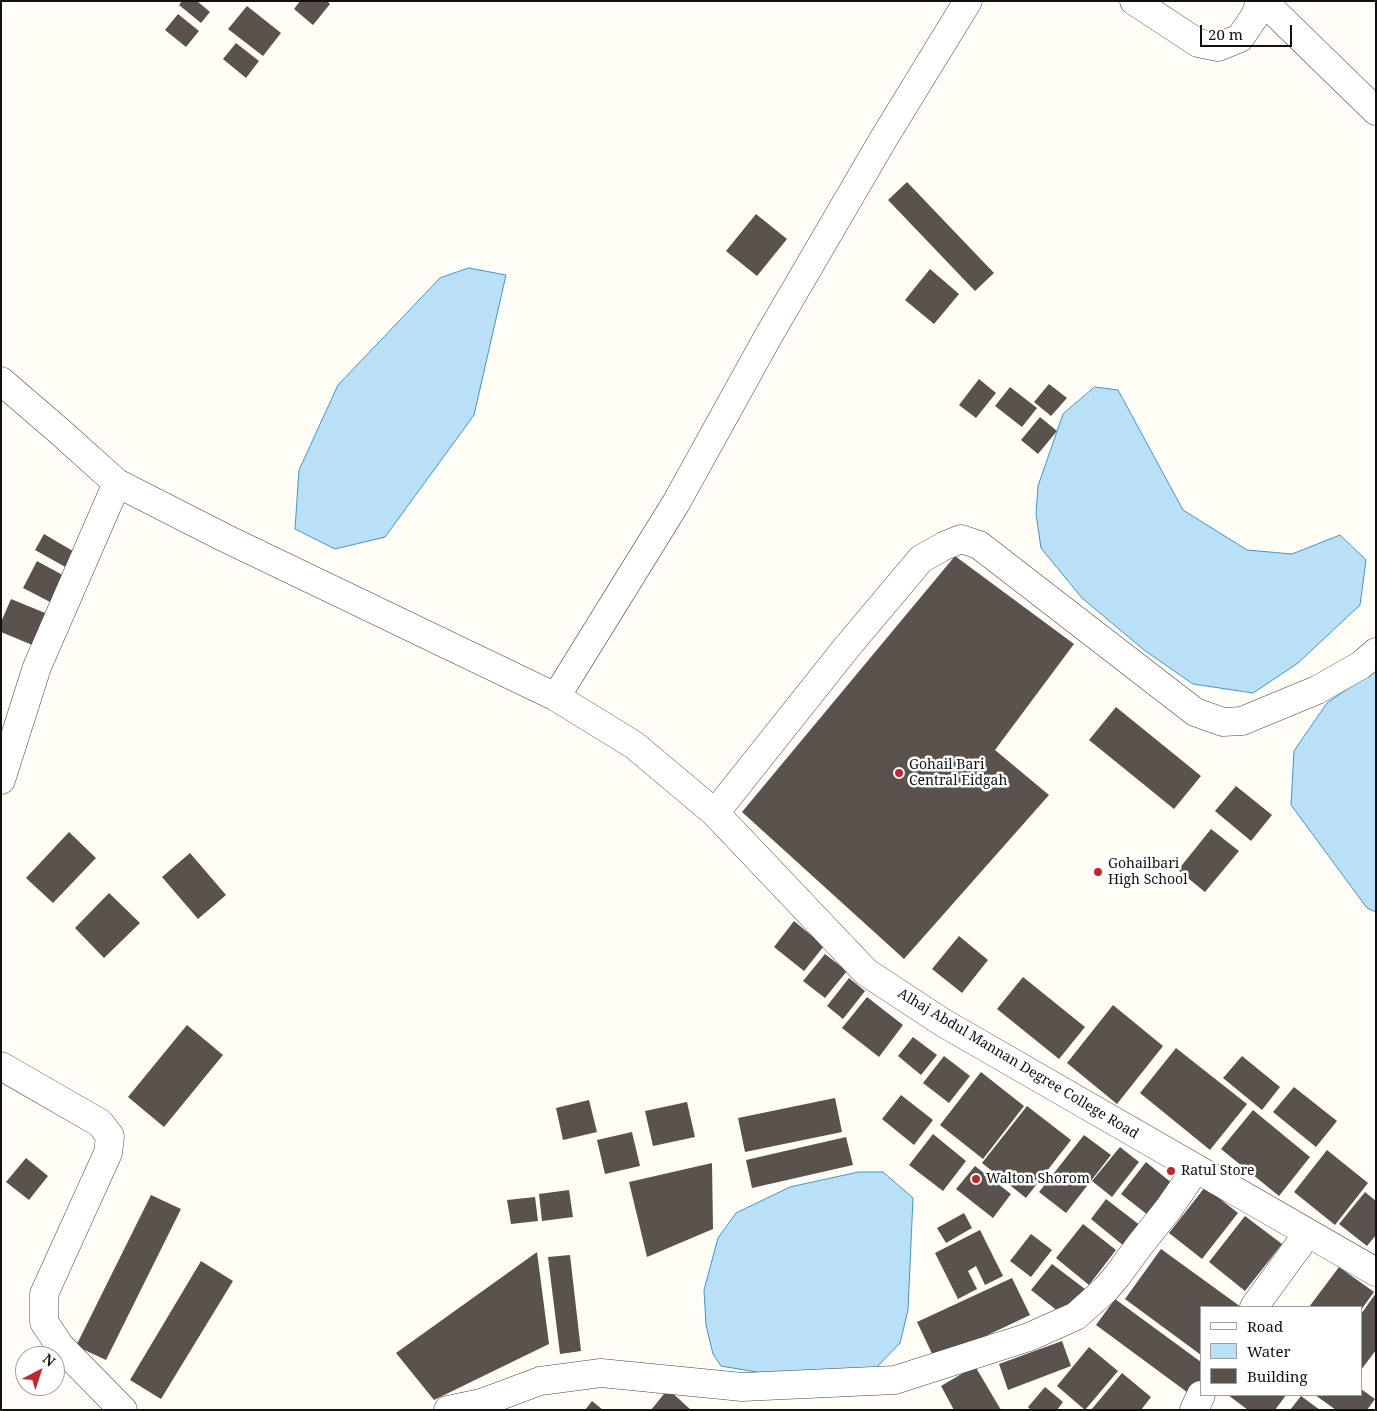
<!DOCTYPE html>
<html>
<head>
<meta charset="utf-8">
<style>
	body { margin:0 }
	#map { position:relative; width:1377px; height:1411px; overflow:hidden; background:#fffdf5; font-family:"Noto Serif",serif }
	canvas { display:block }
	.frame { position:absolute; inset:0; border:2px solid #111; pointer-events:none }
	.legend { position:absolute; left:1200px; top:1306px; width:162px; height:90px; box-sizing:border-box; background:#fff; border:1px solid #a0a0a0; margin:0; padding:6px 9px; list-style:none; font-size:15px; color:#111 }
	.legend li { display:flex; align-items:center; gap:10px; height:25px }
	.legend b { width:25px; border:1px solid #a0a0a0 }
	.north { position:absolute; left:15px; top:1346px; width:50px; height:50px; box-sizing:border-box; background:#fff; border:1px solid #a0a0a0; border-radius:50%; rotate:40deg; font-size:14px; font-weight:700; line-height:20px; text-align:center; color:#111 }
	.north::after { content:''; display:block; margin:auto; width:18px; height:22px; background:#c4262e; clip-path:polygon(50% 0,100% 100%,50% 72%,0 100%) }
	.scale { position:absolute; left:1200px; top:25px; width:92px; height:22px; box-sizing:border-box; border:2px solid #111; border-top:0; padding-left:6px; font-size:15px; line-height:18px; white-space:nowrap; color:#111; -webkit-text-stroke:4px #fff; paint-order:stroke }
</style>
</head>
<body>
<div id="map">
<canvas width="1377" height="1411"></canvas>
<div class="frame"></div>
<ul class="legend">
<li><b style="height:6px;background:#fff"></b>Road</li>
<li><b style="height:14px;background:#b9e0f7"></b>Water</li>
<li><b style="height:14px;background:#5a524d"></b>Building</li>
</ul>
<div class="north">N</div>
<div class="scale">20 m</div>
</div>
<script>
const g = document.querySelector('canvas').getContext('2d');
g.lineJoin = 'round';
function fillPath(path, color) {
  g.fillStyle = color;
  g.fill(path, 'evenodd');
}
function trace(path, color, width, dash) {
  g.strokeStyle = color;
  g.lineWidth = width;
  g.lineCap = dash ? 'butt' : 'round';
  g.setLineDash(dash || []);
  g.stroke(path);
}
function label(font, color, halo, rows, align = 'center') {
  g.font = font + ' "Noto Serif",serif';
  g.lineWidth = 5;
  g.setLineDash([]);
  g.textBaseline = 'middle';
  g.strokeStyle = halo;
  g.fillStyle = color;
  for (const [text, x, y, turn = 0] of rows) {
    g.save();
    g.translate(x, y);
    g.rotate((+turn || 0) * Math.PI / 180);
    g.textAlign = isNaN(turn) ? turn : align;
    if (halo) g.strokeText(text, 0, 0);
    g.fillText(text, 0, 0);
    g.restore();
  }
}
const water = new Path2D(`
	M 469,268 L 506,275 L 474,415 L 385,537 L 335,549 L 295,529 L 299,470 L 338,385 L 440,278 Z
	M 1095,387 L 1118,390 L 1183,510 L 1247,550 L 1292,554 L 1340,535 L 1366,560 L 1360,605 L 1298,663 L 1253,693 L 1193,684 L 1144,650 L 1082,598 L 1041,548 L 1036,514 L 1038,486 L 1063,414 Z
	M 1376,670 L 1376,912 L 1367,908 L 1291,805 L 1294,751 L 1327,703 Z
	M 859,1172 L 883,1172 L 913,1198 L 908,1310 L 900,1343 L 875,1369 L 762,1373 L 721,1366 L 713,1354 L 706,1325 L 704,1290 L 718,1238 L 736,1213 L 790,1187 Z`);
const building = new Path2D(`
	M 182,1 L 197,1 L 210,12 L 201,23 L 179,5 Z
	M 300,1 L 327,1 L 330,4 L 313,25 L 294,9 Z
	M 247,6 L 281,33 L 263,56 L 228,29 Z
	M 178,14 L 199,31 L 186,47 L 165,30 Z
	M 236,43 L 259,61 L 246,78 L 223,59 Z
	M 907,182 L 994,273 L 975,291 L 888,200 Z
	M 756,214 L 787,239 L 757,276 L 726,251 Z
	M 930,269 L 959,294 L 934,324 L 905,300 Z
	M 979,379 L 996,393 L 976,418 L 959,405 Z
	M 1049,384 L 1067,398 L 1051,416 L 1034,402 Z
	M 1010,387 L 1037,408 L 1022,427 L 995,406 Z
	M 1040,417 L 1057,431 L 1038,454 L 1021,440 Z
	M 44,534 L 78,554 L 69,569 L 35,550 Z
	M 955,556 L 1074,644 L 995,750 L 1049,795 L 904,959 L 742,812 Z
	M 37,561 L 68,578 L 54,604 L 23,588 Z
	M 11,599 L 55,617 L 42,649 L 1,632 L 1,622 Z
	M 1116,707 L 1201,776 L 1174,809 L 1089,740 Z
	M 1236,786 L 1272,815 L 1251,841 L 1215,811 Z
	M 1211,829 L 1239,851 L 1205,892 L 1178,870 Z
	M 69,832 L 96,858 L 53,903 L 26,878 Z
	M 190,853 L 226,895 L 198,919 L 162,877 Z
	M 109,893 L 140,923 L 104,958 L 75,928 Z
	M 794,921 L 824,946 L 804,971 L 774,947 Z
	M 959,936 L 988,960 L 962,993 L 932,969 Z
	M 825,954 L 847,971 L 825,998 L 803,981 Z
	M 1023,977 L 1085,1027 L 1059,1059 L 997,1009 Z
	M 849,978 L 865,991 L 843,1019 L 827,1006 Z
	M 867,997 L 903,1025 L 879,1057 L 842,1028 Z
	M 1113,1005 L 1163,1046 L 1117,1104 L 1067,1063 Z
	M 187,1025 L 223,1055 L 164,1127 L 128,1097 Z
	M 913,1037 L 937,1055 L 921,1075 L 898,1056 Z
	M 1176,1048 L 1247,1104 L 1210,1150 L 1140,1093 Z
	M 944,1056 L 970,1076 L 949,1103 L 923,1083 Z
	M 1242,1056 L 1280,1087 L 1262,1110 L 1223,1078 Z
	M 981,1072 L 1024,1106 L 983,1159 L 940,1125 Z
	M 1294,1087 L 1337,1121 L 1316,1147 L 1273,1112 Z
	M 901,1095 L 933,1120 L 914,1145 L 882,1119 Z
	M 835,1098 L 842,1132 L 745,1152 L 738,1118 Z
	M 589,1100 L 597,1132 L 563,1140 L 556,1108 Z
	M 687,1102 L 695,1137 L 653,1146 L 645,1111 Z
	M 1027,1106 L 1071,1140 L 1026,1198 L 982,1163 Z
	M 1253,1110 L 1310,1157 L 1279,1196 L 1221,1149 Z
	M 632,1132 L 640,1166 L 605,1174 L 597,1140 Z
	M 933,1134 L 966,1161 L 943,1191 L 909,1165 Z
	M 1084,1135 L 1111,1155 L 1066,1213 L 1039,1192 Z
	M 846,1137 L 853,1165 L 752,1188 L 746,1160 Z
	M 1120,1147 L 1139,1162 L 1112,1197 L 1092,1181 Z
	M 1327,1150 L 1368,1183 L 1335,1225 L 1294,1192 Z
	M 26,1158 L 48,1176 L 29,1200 L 6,1182 Z
	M 1146,1162 L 1173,1184 L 1148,1215 L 1121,1194 Z
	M 712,1163 L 713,1229 L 647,1257 L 629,1182 Z
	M 975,1166 L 1011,1194 L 993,1218 L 956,1189 Z
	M 1205,1187 L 1238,1213 L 1202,1259 L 1169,1233 Z
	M 569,1190 L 573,1217 L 542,1221 L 539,1194 Z
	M 1365,1192 L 1376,1201 L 1376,1235 L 1367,1246 L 1339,1224 Z
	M 151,1195 L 181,1209 L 106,1360 L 76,1346 Z
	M 535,1197 L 538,1221 L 511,1224 L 507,1200 Z
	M 1106,1199 L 1141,1226 L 1124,1246 L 1091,1219 Z
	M 964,1213 L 972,1228 L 946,1243 L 937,1228 Z
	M 1245,1216 L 1282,1244 L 1245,1291 L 1209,1262 Z
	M 1083,1224 L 1116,1250 L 1089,1285 L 1056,1258 Z
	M 980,1230 L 1003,1276 L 985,1285 L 976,1266 L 968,1271 L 977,1289 L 958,1299 L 935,1253 Z
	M 1031,1234 L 1052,1250 L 1031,1277 L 1010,1261 Z
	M 1161,1249 L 1241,1307 L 1201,1307 L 1201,1355 L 1125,1299 Z
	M 537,1252 L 549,1344 L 434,1400 L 396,1353 Z
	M 570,1255 L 581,1351 L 560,1354 L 548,1257 Z
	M 201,1261 L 233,1281 L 161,1399 L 130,1380 Z
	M 1052,1264 L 1085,1289 L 1064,1316 L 1031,1290 Z
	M 1339,1267 L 1374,1292 L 1361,1310 L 1361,1307 L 1309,1307 Z
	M 1012,1278 L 1030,1315 L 935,1360 L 917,1322 Z
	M 1376,1293 L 1376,1350 L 1361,1370 L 1361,1314 Z
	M 1115,1299 L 1201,1362 L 1201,1383 L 1191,1395 L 1096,1325 Z
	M 1062,1341 L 1071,1366 L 1008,1390 L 999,1364 Z
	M 1089,1347 L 1118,1371 L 1085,1410 L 1057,1386 Z
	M 975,1366 L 1001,1410 L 954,1410 L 941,1386 Z
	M 1122,1373 L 1151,1397 L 1141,1410 L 1091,1410 Z
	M 1045,1387 L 1063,1402 L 1057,1410 L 1031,1410 L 1028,1407 Z
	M 668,1389 L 691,1410 L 651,1410 Z
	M 1361,1389 L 1375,1399 L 1367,1410 L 1336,1410 L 1315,1395 L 1361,1395 Z
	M 1228,1395 L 1286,1395 L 1275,1410 L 1248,1410 Z
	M 1301,1396 L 1320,1410 L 1290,1410 Z
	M 592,1401 L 603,1410 L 585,1410 Z`);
const minor = new Path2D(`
	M 1134,1 L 1198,43 L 1218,47 L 1240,38 L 1255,16 L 1260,1
	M 1263,1 L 1376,111
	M 1,381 L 58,430 L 117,483 L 225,538 L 556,697 L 634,745 L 715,813 L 866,972 L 942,1022 L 1376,1272
	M 556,697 L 676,503 L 769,335 L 884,138 L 968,1
	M 1,780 L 37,667 L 117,483
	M 715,813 L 847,647 L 921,559 L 944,546 L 961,539 L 979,545 L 1195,712 L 1223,722 L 1242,721 L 1317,690 L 1361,665 L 1376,652
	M 1,1066 L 100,1123 L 110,1136 L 108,1153 L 44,1294 L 44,1322 L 60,1346 L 123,1410
	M 1254,1307 L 1308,1233
	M 448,1410 L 481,1403 L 540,1381 L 601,1373 L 742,1387 L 895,1380 L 1029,1337 L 1076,1316 L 1105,1290 L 1117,1276 L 1139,1246 L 1169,1208 L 1196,1169
	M 1194,1410 L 1201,1395`);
const markers = [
	[899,773,5,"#c4262e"],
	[1098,872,5,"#c4262e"],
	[1171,1171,5,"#c4262e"],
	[976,1179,5,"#c4262e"]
];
const poiNames = [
	["Gohail Bari",909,765],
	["Central Eidgah",909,781],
	["Gohailbari",1108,864],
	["High School",1108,880],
	["Ratul Store",1181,1171],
	["Walton Shorom",986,1179]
];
const streetNames = [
	["Alhaj Abdul Mannan Degree College Road",1018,1064,31]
];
fillPath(water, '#b9e0f7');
trace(water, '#3f96cf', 1);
fillPath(building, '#5a524d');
trace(minor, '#444', 29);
trace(minor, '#fff', 28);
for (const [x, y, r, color] of markers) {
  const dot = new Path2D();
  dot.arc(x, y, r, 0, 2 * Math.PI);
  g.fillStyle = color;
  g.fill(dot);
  trace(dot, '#fff', 2);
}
label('14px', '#111', '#fff', poiNames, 'left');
label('14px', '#111', '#fff', streetNames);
</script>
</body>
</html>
